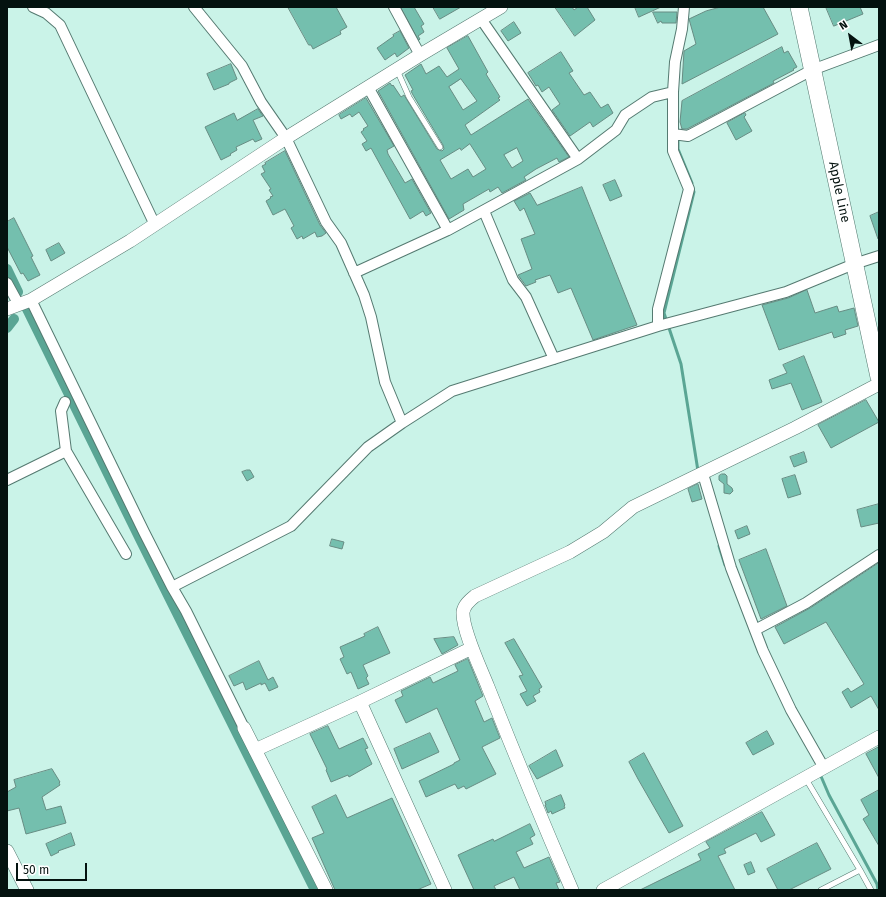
<!DOCTYPE html>
<html>
<head>
<meta charset="utf-8">
<style>
	body { margin:0 }
	#map { position:relative; width:886px; height:897px; overflow:hidden; background:#caf3e8; font-family:"Fira Sans",sans-serif }
	canvas { display:block }
	.frame { position:absolute; inset:0; border:8px solid #04120f; pointer-events:none }
	.north { position:absolute; left:830px; top:16px; width:40px; height:40px; -webkit-text-stroke:3px #fff; paint-order:stroke; rotate:328deg; font-size:11px; font-weight:700; line-height:16px; text-align:center; color:#04120f }
	.north::after { content:''; display:block; margin:auto; width:14px; height:18px; background:#04120f; clip-path:polygon(50% 0,100% 100%,50% 72%,0 100%) }
	.scale { position:absolute; left:16px; top:863px; width:71px; height:18px; box-sizing:border-box; border:2px solid #04120f; border-top:0; padding-left:5px; font-size:12px; line-height:14px; white-space:nowrap; color:#04120f; -webkit-text-stroke:3px #fff; paint-order:stroke }
</style>
</head>
<body>
<div id="map">
<canvas width="886" height="897"></canvas>
<div class="frame"></div>
<div class="north">N</div>
<div class="scale">50 m</div>
</div>
<script>
const g = document.querySelector('canvas').getContext('2d');
g.lineJoin = 'round';
function trace(path, color, width, dash) {
  g.strokeStyle = color;
  g.lineWidth = width;
  g.lineCap = dash ? 'butt' : 'round';
  g.setLineDash(dash || []);
  g.stroke(path);
}
function fillPath(path, color) {
  g.fillStyle = color;
  g.fill(path, 'evenodd');
}
function label(font, color, halo, rows, align = 'center') {
  g.font = font + ' "Fira Sans",sans-serif';
  g.lineWidth = 3;
  g.setLineDash([]);
  g.textBaseline = 'middle';
  g.strokeStyle = halo;
  g.fillStyle = color;
  for (const [text, x, y, turn = 0] of rows) {
    g.save();
    g.translate(x, y);
    g.rotate((+turn || 0) * Math.PI / 180);
    g.textAlign = isNaN(turn) ? turn : align;
    if (halo) g.strokeText(text, 0, 0);
    g.fillText(text, 0, 0);
    g.restore();
  }
}
const stream = new Path2D(`
	M 678,137 L 678,149 L 692,183
	M 693,189 L 694,192 L 664,313 L 681,364 L 698,471
	M 719,546 L 725,565
	M 820,774 L 829,795 L 877,884 L 878,890`);
const canal = new Path2D(`
	M 7,269 L 18,292
	M 27,309 L 141,541 L 315,890
	M 7,328 L 14,319`);
const building = new Path2D(`
	M 288,7 L 336,7 L 347,27 L 340,31 L 341,34 L 313,49 L 311,45 L 309,45 Z
	M 401,7 L 414,7 L 424,24 L 421,26 L 424,32 L 418,36 L 420,39 L 419,40 Z
	M 433,7 L 461,7 L 440,19 Z
	M 555,7 L 572,7 L 574,10 L 578,7 L 587,7 L 595,20 L 575,36 Z
	M 635,7 L 661,7 L 639,17 Z
	M 721,7 L 763,7 L 778,34 L 682,84 L 684,51 L 696,44 L 689,19 L 706,11 Z
	M 826,7 L 860,7 L 863,14 L 834,26 Z
	M 653,12 L 677,12 L 676,23 L 662,23 L 661,21 L 658,23 Z
	M 514,22 L 521,33 L 508,41 L 501,31 Z
	M 400,31 L 409,48 L 397,57 L 395,53 L 385,60 L 377,48 L 394,36 L 393,35 Z
	M 468,36 L 488,72 L 486,74 L 500,97 L 498,98 L 500,100 L 465,125 L 471,135 L 528,99 L 569,157 L 559,162 L 557,158 L 536,169 L 524,177 L 526,180 L 502,193 L 498,187 L 490,192 L 489,189 L 463,204 L 464,210 L 449,219 L 378,91 L 390,83 L 392,86 L 393,85 L 401,97 L 404,95 L 437,149 L 442,151 L 444,149 L 443,145 L 413,95 L 411,91 L 413,90 L 405,75 L 421,64 L 426,74 L 439,66 L 447,77 L 459,69 L 447,48 ZM 461,79 L 477,101 L 463,110 L 449,87 ZM 470,144 L 486,169 L 473,177 L 468,169 L 451,179 L 440,160 L 460,148 L 461,150 ZM 517,148 L 523,161 L 512,168 L 504,155 Z
	M 782,47 L 784,53 L 788,51 L 797,67 L 793,69 L 794,70 L 773,81 L 774,83 L 687,129 L 682,129 L 680,122 L 682,101 Z
	M 561,52 L 573,71 L 569,73 L 584,95 L 590,92 L 601,108 L 608,104 L 613,113 L 593,127 L 590,122 L 570,136 L 552,110 L 560,104 L 549,87 L 542,92 L 538,85 L 536,86 L 528,73 Z
	M 231,64 L 237,79 L 229,83 L 229,84 L 214,90 L 207,74 Z
	M 366,98 L 394,146 L 387,150 L 388,154 L 405,183 L 412,179 L 431,213 L 426,216 L 423,211 L 410,219 L 371,148 L 366,151 L 362,144 L 367,141 L 361,132 L 364,130 L 363,129 L 368,126 L 359,112 L 352,117 L 350,114 L 341,119 L 339,115 Z
	M 258,109 L 263,116 L 253,120 L 262,139 L 255,142 L 253,139 L 236,147 L 237,150 L 230,154 L 231,155 L 221,160 L 205,127 L 234,113 L 237,120 Z
	M 745,113 L 746,115 L 744,117 L 752,131 L 736,140 L 727,123 Z
	M 285,151 L 320,225 L 326,233 L 322,236 L 317,237 L 315,232 L 303,239 L 302,236 L 297,239 L 291,228 L 294,226 L 285,209 L 273,215 L 266,201 L 271,198 L 270,197 L 273,196 L 269,190 L 271,189 L 261,174 L 265,172 L 262,166 L 266,164 L 265,163 Z
	M 615,180 L 622,196 L 610,201 L 603,185 Z
	M 582,187 L 637,325 L 593,340 L 571,288 L 558,293 L 550,275 L 535,280 L 536,282 L 526,286 L 518,275 L 532,269 L 521,239 L 535,234 L 524,208 L 520,211 L 514,201 L 530,193 L 537,205 Z
	M 879,212 L 879,239 L 878,239 L 870,216 Z
	M 14,218 L 33,256 L 31,257 L 40,275 L 28,281 L 23,273 L 21,274 L 7,247 L 7,222 Z
	M 59,243 L 65,253 L 51,261 L 46,250 Z
	M 807,290 L 815,313 L 837,306 L 839,312 L 854,308 L 858,326 L 845,330 L 846,334 L 834,338 L 832,332 L 779,350 L 762,305 L 788,298 Z
	M 804,356 L 822,402 L 802,410 L 791,383 L 772,389 L 769,380 L 787,373 L 783,365 Z
	M 866,400 L 879,422 L 831,448 L 818,425 Z
	M 804,452 L 807,462 L 794,467 L 790,457 Z
	M 247,470 L 250,470 L 254,477 L 247,481 L 242,472 Z
	M 722,474 L 725,474 L 727,476 L 727,484 L 732,488 L 733,491 L 730,494 L 724,493 L 724,484 L 719,480 L 719,476 Z
	M 795,475 L 801,494 L 788,498 L 782,479 Z
	M 698,484 L 702,499 L 692,502 L 688,489 Z
	M 879,504 L 879,523 L 861,527 L 857,510 Z
	M 747,526 L 750,534 L 738,539 L 735,531 Z
	M 332,539 L 344,542 L 342,549 L 330,546 Z
	M 766,549 L 787,606 L 761,619 L 739,560 Z
	M 879,563 L 879,710 L 871,696 L 851,708 L 842,692 L 848,688 L 851,692 L 864,684 L 826,622 L 784,644 L 775,627 L 810,608 Z
	M 378,627 L 390,653 L 363,665 L 368,676 L 366,678 L 369,684 L 358,689 L 351,672 L 347,674 L 340,659 L 344,657 L 340,647 L 365,636 L 364,634 Z
	M 454,637 L 458,645 L 442,654 L 434,639 Z
	M 514,639 L 542,687 L 539,689 L 540,692 L 533,696 L 536,701 L 527,706 L 520,694 L 527,691 L 519,676 L 523,675 L 505,643 Z
	M 468,659 L 483,696 L 475,701 L 484,722 L 492,718 L 500,738 L 482,747 L 496,774 L 466,789 L 464,786 L 458,789 L 455,784 L 426,797 L 419,781 L 454,764 L 454,763 L 460,760 L 437,708 L 406,723 L 395,700 L 403,696 L 401,691 L 430,677 L 433,683 L 458,671 L 455,665 Z
	M 259,661 L 268,680 L 273,677 L 278,687 L 269,691 L 265,683 L 261,685 L 261,683 L 246,690 L 243,682 L 234,686 L 229,676 Z
	M 328,726 L 339,749 L 363,738 L 368,748 L 365,749 L 372,764 L 349,777 L 348,775 L 331,782 L 326,770 L 327,769 L 310,734 Z
	M 767,731 L 774,744 L 753,755 L 746,743 Z
	M 430,733 L 439,752 L 402,769 L 394,749 Z
	M 879,747 L 879,778 L 866,754 Z
	M 556,750 L 563,766 L 537,779 L 529,766 Z
	M 644,753 L 683,826 L 669,833 L 638,779 L 629,762 Z
	M 52,769 L 60,782 L 59,783 L 60,785 L 42,797 L 46,810 L 61,806 L 66,823 L 26,834 L 19,808 L 7,811 L 7,792 L 16,787 L 14,780 Z
	M 879,790 L 879,846 L 863,819 L 869,815 L 861,800 Z
	M 336,795 L 347,818 L 392,798 L 431,884 L 417,890 L 335,890 L 312,838 L 324,833 L 312,807 Z
	M 561,795 L 565,805 L 564,806 L 565,808 L 552,814 L 551,811 L 548,813 L 545,805 L 546,805 L 545,802 Z
	M 762,812 L 775,835 L 761,842 L 756,833 L 724,849 L 726,853 L 718,856 L 735,890 L 640,890 L 701,860 L 698,854 L 710,848 L 706,842 Z
	M 530,824 L 535,835 L 530,838 L 533,844 L 516,852 L 524,868 L 549,857 L 560,882 L 556,883 L 559,890 L 520,890 L 514,877 L 494,886 L 496,890 L 474,890 L 458,855 L 493,839 L 494,841 Z
	M 71,833 L 75,845 L 58,851 L 59,852 L 51,856 L 46,844 Z
	M 817,843 L 831,869 L 789,890 L 778,890 L 767,869 Z
	M 751,862 L 755,872 L 748,875 L 744,865 Z`);
const service = new Path2D(`
	M 397,70 L 409,97 L 440,147
	M 806,779 L 860,870 L 821,890
	M 860,870 L 871,890`);
const minor = new Path2D(`
	M 33,7 L 46,13 L 60,25 L 155,225
	M 194,7 L 242,66 L 261,102 L 286,138 L 326,222 L 341,243 L 364,295 L 371,317 L 385,382 L 402,423
	M 394,7 L 420,55
	M 481,19 L 578,159
	M 368,87 L 448,230 L 578,159 L 616,130 L 625,115 L 652,97 L 673,92
	M 673,134 L 688,136 L 812,70 L 879,45
	M 484,211 L 513,280 L 526,297 L 554,359
	M 354,273 L 448,230
	M 7,283 L 19,305
	M 31,300 L 144,532 L 172,587 L 186,611 L 244,728
	M 658,326 L 658,309 L 689,189 L 673,151 L 673,92 L 675,62 L 682,29 L 684,7
	M 65,402 L 61,411 L 66,451 L 126,554
	M 703,474 L 731,568 L 763,651 L 791,710 L 824,768
	M 7,480 L 66,451
	M 172,587 L 291,526 L 368,447 L 402,423 L 452,391 L 658,326 L 786,292 L 854,264 L 879,256
	M 755,630 L 806,603 L 879,555`);
const tertiary = new Path2D(`
	M 7,309 L 31,300 L 130,241 L 286,138 L 420,55 L 501,7
	M 360,702 L 445,890
	M 244,728 L 326,890
	M 255,750 L 360,702 L 472,648
	M 7,851 L 27,890
	M 572,890 C 543,823 515,755 488,687 C 481,669 462,630 463,612 C 464,605 470,600 475,596 L 570,552 L 603,532 L 633,507 L 795,428 L 879,384
	M 603,890 L 879,737`);
const trunk = new Path2D(`
	M 799,7 L 879,377`);
const streetNames = [
	["Apple Line",839,192,78]
];
trace(stream, '#5aa594', 3);
trace(canal, '#5aa594', 10);
fillPath(building, '#74bfae');
trace(building, '#678c83', 1);
trace(service, '#557a71', 6);
trace(minor, '#557a71', 12);
trace(tertiary, '#557a71', 14);
trace(trunk, '#557a71', 18);
trace(service, '#fff', 5);
trace(minor, '#fff', 10);
trace(tertiary, '#fff', 13);
trace(trunk, '#fff', 17);
label('13px', '#04120f', '#fff', streetNames);
</script>
</body>
</html>
